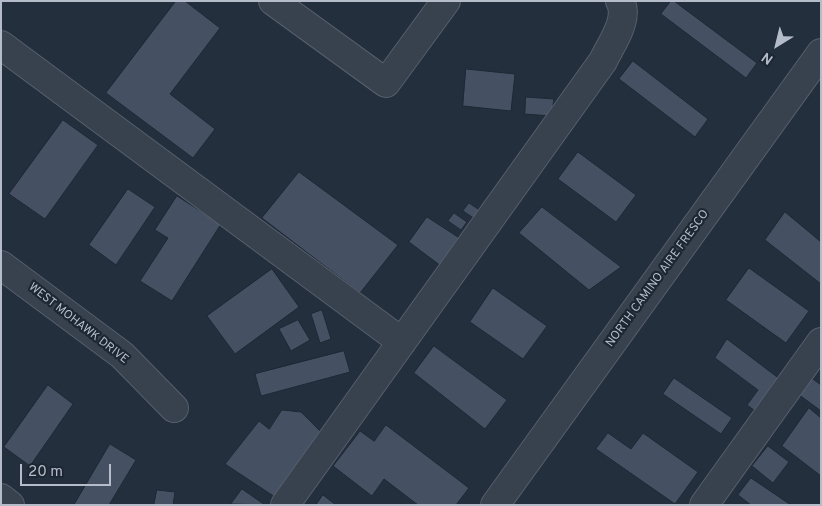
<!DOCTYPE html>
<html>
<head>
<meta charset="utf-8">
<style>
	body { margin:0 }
	#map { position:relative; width:822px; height:506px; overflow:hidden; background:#242f3e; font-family:Overpass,sans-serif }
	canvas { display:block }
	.frame { position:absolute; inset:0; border:2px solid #b4bcc9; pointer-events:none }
	.north { position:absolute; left:752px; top:20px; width:50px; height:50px; -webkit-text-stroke:4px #1d2633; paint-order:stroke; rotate:216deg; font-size:14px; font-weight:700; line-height:20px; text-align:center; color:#b4bcc9 }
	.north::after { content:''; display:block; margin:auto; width:18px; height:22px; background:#b4bcc9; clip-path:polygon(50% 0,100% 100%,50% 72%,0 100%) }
	.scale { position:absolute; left:20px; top:464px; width:91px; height:22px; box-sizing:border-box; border:2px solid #b4bcc9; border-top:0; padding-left:6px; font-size:15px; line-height:18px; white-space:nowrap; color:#b4bcc9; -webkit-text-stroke:4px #1d2633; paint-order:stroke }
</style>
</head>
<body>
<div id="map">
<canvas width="822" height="506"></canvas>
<div class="frame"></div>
<div class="north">N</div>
<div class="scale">20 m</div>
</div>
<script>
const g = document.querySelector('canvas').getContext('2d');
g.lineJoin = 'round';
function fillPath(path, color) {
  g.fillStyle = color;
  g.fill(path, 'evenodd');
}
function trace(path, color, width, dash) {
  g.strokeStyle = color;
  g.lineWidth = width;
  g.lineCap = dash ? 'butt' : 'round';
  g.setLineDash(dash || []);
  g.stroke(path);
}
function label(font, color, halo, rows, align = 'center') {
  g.font = font + ' Overpass,sans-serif';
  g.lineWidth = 4.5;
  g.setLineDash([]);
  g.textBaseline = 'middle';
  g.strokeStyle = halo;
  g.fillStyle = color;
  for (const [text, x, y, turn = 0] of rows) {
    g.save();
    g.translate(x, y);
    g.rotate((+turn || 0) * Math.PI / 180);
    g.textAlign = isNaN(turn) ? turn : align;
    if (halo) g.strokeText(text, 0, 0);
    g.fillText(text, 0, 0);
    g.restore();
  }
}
const building = new Path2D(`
	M 176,1 L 185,1 L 220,28 L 170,94 L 215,129 L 193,158 L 106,93 Z
	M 671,1 L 674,1 L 757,63 L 746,78 L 661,14 Z
	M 633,61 L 708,119 L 695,137 L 619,79 Z
	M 466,69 L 515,74 L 511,111 L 463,106 Z
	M 526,97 L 554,99 L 551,116 L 525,114 Z
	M 63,120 L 98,145 L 45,219 L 9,194 Z
	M 578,152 L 636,195 L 616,222 L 558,179 Z
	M 299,172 L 398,245 L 360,293 L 262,218 Z
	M 128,189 L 155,207 L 116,265 L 89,245 Z
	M 177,196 L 221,224 L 172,301 L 140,281 L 168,238 L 155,230 Z
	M 469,203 L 481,211 L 475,219 L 463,211 Z
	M 542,207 L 621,267 L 589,290 L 519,233 Z
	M 785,212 L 821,242 L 821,284 L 765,240 Z
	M 454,213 L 467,222 L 461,230 L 448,221 Z
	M 427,217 L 461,239 L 441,266 L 409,242 Z
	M 749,268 L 809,311 L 786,343 L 726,300 Z
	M 272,269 L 299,307 L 235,354 L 207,316 Z
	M 493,288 L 547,326 L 523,359 L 470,322 Z
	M 322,310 L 331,339 L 320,343 L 311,314 Z
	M 298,320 L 310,340 L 291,351 L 279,329 Z
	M 727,339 L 781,380 L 758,413 L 747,405 L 758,390 L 715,358 Z
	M 434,346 L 507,400 L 485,429 L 414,373 Z
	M 344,351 L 350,372 L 261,396 L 255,374 Z
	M 806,374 L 821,385 L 821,411 L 794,391 Z
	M 674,378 L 732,418 L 721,434 L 663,394 Z
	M 48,385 L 73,404 L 30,466 L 4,447 Z
	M 809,408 L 821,418 L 821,476 L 782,446 Z
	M 282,410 L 301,412 L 323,434 L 281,501 L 225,464 L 259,421 L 269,429 Z
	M 386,425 L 469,488 L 456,505 L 418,505 L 384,479 L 372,496 L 333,466 L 360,431 L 374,441 Z
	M 608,433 L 631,449 L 643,433 L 698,472 L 675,504 L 596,449 Z
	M 110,444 L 136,460 L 109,505 L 74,505 Z
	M 768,446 L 789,462 L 773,483 L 752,466 Z
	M 751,478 L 791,505 L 751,505 L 738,495 Z
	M 242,489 L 265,505 L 231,504 Z
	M 157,490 L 175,492 L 173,505 L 154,505 Z
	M 323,495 L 336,505 L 316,505 Z`);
const minor = new Path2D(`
	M 273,1 L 386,83 L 446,1
	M 1,45 L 402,342
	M 1,265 L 122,355 L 174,408
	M 1,498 L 10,505
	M 285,505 L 603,61 C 611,44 630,19 620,1
	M 495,505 L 821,53
	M 704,505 L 821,342`);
const streetNames = [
	["NORTH CAMINO AIRE FRESCO",658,279,-54],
	["WEST MOHAWK DRIVE",78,324,38]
];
fillPath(building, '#455162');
trace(building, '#1f2835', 1);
trace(minor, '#565f6c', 30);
trace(minor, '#38414e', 28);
label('12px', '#b4bcc9', '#1d2633', streetNames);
</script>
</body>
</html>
